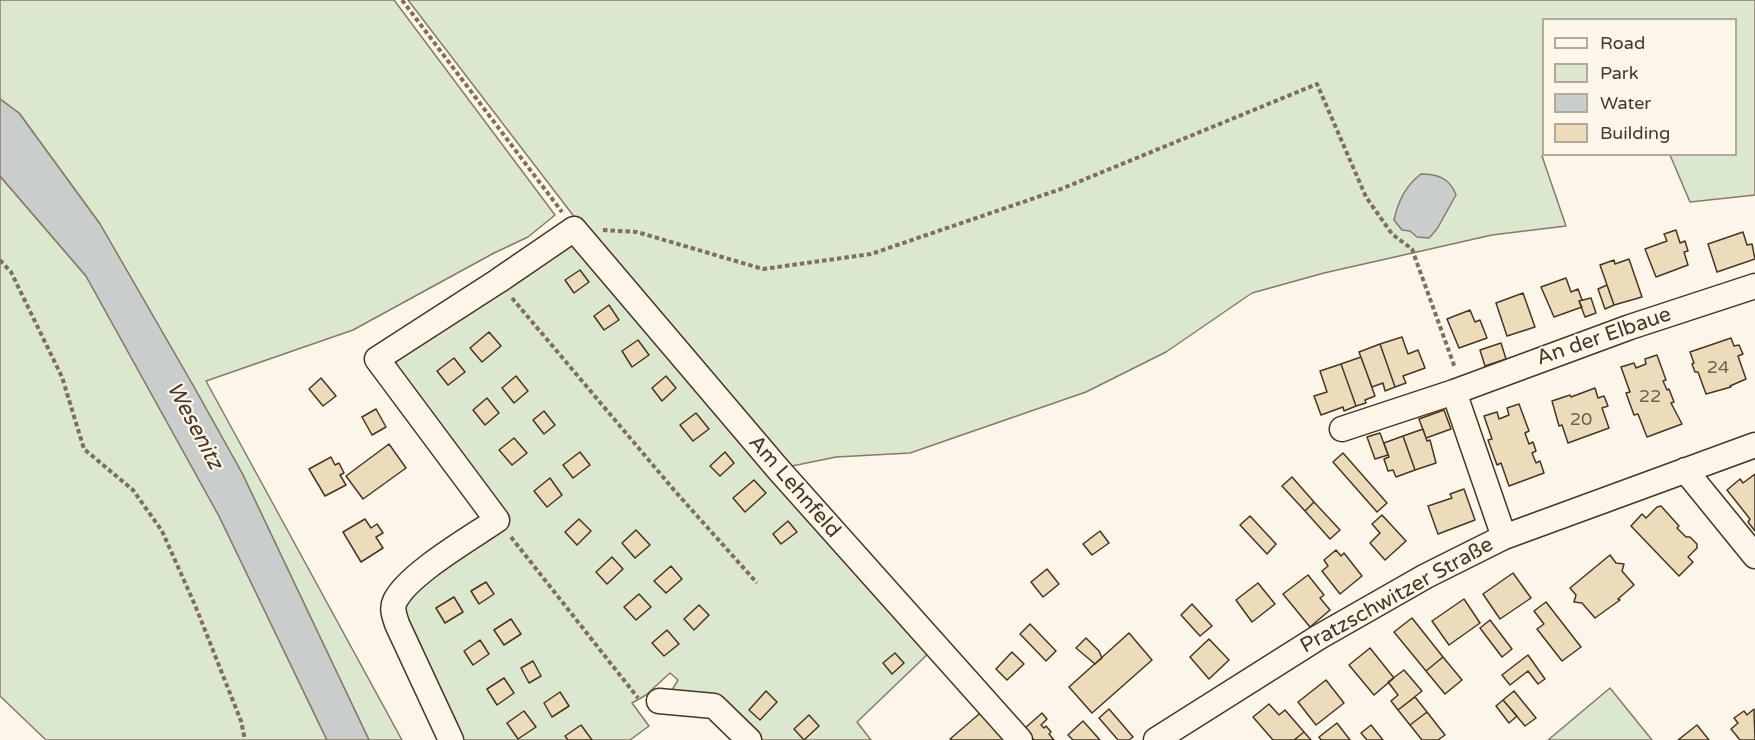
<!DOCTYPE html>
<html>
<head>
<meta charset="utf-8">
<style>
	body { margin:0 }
	#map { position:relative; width:1755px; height:740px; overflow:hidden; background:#fbf6e9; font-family:"Varela Round",sans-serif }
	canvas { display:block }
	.legend { position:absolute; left:1542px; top:18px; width:195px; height:138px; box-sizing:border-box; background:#fbf6e9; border:2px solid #b4a999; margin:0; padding:8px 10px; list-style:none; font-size:18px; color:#4a3520 }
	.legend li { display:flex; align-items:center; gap:12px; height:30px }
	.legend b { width:30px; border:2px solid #b4a999 }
</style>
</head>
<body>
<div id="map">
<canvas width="1755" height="740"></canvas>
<ul class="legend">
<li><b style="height:8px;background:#fbf6e9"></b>Road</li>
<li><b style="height:16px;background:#dce7d0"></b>Park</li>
<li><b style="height:16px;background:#c9cecd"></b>Water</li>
<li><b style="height:16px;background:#ecdcbc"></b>Building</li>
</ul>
</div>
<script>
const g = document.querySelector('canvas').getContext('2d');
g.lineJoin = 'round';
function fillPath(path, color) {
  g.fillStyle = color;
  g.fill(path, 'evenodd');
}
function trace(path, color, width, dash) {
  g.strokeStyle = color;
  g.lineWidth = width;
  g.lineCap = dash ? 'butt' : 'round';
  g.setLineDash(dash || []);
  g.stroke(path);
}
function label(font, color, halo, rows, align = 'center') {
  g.font = font + ' "Varela Round",sans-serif';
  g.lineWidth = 4.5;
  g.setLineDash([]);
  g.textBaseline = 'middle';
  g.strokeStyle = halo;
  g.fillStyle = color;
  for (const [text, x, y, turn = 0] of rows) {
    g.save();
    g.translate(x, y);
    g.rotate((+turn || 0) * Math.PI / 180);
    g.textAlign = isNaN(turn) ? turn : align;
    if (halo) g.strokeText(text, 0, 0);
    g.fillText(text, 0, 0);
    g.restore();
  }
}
const green = new Path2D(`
	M 0,0 L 394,0 L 555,215 L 528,237 L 494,253 L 353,330 L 206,381 L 402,740 L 369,740 L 242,473 L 194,387 L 100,224 L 19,113 L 0,99 Z
	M 408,0 L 1755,0 L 1755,195 L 1690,202 L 1670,155 L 1736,154 L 1736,20 L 1544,20 L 1544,155 L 1542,156 L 1566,226 L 1492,235 L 1324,273 L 1252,293 L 1166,352 L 1086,392 L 910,453 L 836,457 L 787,467 L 579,223 Z
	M 0,176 L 86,276 L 219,516 L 327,740 L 46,740 L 0,696 Z
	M 577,242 L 933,649 L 857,722 L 871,740 L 760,740 L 669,695 L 678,680 L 670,673 L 646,695 L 632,703 L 649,726 L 630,740 L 458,740 L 400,615 L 414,589 L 506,523 L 395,369 L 397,353 Z
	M 1610,688 L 1652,740 L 1548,740 Z`);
const water = new Path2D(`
	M 0,99 L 19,113 L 100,224 L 194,387 L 242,473 L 369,740 L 327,740 L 219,516 L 86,276 L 0,176 Z
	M 1421,174 C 1437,174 1450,178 1456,195 L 1437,229 L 1429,238 L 1417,237 L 1410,231 L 1402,230 L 1394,220 C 1398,201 1406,185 1421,174 Z`);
const building = new Path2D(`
	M 1676,230 L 1680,243 L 1685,241 L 1688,251 L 1684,252 L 1688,265 L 1656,277 L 1645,249 L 1667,241 L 1664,234 Z
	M 1743,232 L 1747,245 L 1752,244 L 1755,259 L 1717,272 L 1708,244 Z
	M 1629,259 L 1642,297 L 1614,305 L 1600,265 L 1614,260 L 1615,264 Z
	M 580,270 L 589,282 L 574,293 L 565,280 Z
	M 1566,278 L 1571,292 L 1578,289 L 1582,300 L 1579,301 L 1582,307 L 1554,317 L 1541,287 Z
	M 1607,285 L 1614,305 L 1605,309 L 1598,289 Z
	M 1523,293 L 1535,327 L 1507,336 L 1496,303 Z
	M 1591,298 L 1596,313 L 1585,317 L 1579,301 Z
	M 609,305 L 619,320 L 604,330 L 594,316 Z
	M 1470,310 L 1475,322 L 1480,320 L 1487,338 L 1459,348 L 1447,319 Z
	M 489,332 L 501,346 L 482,362 L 470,348 Z
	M 1402,337 L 1408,354 L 1418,350 L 1425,368 L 1403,376 L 1406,383 L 1395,387 L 1380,344 Z
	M 1731,338 L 1734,346 L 1739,345 L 1743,354 L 1738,356 L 1746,379 L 1730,386 L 1731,387 L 1706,394 L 1698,372 L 1695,372 L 1692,364 L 1694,363 L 1690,352 Z
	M 638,340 L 649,355 L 632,367 L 622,351 Z
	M 1501,343 L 1506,359 L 1485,366 L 1480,350 Z
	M 1380,344 L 1395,387 L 1385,391 L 1383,383 L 1372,387 L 1359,352 Z
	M 1657,355 L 1666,380 L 1663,381 L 1667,390 L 1669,389 L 1674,402 L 1671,403 L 1682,424 L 1647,437 L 1638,414 L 1634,415 L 1626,393 L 1630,392 L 1621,367 L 1634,363 L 1636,368 L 1646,364 L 1645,359 Z
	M 1361,357 L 1375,396 L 1365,400 L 1366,403 L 1356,406 L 1341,364 Z
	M 454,358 L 465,372 L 448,385 L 437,371 Z
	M 1341,364 L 1356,406 L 1344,411 L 1343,407 L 1321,415 L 1314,396 L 1327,392 L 1320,371 Z
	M 516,376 L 528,391 L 514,403 L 502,388 Z
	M 666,376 L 676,388 L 662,401 L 652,388 Z
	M 321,378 L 336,396 L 323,406 L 309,389 Z
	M 1595,388 L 1598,398 L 1604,396 L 1608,406 L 1602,408 L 1609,428 L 1568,443 L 1562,425 L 1559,426 L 1552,401 L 1570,395 L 1571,397 Z
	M 487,398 L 499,413 L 485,425 L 473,410 Z
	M 1519,404 L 1529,431 L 1525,433 L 1529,444 L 1533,442 L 1536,451 L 1532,453 L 1536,463 L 1540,461 L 1544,473 L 1509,486 L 1501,463 L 1497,465 L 1488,440 L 1492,439 L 1484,416 L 1497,412 L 1499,419 L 1509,415 L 1507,408 Z
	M 376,409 L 386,427 L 372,435 L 362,417 Z
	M 1444,410 L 1451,429 L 1426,438 L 1419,419 Z
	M 544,411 L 555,425 L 544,434 L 533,420 Z
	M 696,413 L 709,429 L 693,441 L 680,425 Z
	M 1423,429 L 1427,441 L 1430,440 L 1436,463 L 1415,470 L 1403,436 Z
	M 1380,433 L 1388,455 L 1375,459 L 1367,437 Z
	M 1403,436 L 1415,470 L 1396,477 L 1393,470 L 1388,471 L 1384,459 L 1389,457 L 1384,443 Z
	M 514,438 L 527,453 L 512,465 L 499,450 Z
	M 389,444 L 406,468 L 363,499 L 346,476 Z
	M 580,452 L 590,465 L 573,478 L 563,465 Z
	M 725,452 L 734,463 L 720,476 L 710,466 Z
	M 1343,453 L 1387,503 L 1377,512 L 1333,462 Z
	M 331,457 L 335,465 L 339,463 L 344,473 L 340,475 L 346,485 L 325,496 L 309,469 Z
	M 1755,474 L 1755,531 L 1748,522 L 1750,519 L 1727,490 L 1740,479 L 1743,483 Z
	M 1292,477 L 1314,502 L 1305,511 L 1282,486 Z
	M 550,478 L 562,495 L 547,507 L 534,491 Z
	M 754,480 L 766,493 L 745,512 L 733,498 Z
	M 1464,489 L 1475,520 L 1438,534 L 1428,506 L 1452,498 L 1450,494 Z
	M 1314,502 L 1340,530 L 1330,539 L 1305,511 Z
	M 1661,506 L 1679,526 L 1677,528 L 1686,537 L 1690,537 L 1697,544 L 1697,548 L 1688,557 L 1693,562 L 1679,576 L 1631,526 L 1642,514 L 1646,518 L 1657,507 Z
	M 1382,515 L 1406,541 L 1385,560 L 1370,543 L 1380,533 L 1372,524 Z
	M 1250,516 L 1276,544 L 1267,554 L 1240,525 Z
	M 365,519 L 371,528 L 377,524 L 383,533 L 376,537 L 383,548 L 361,562 L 343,532 Z
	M 579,519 L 591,531 L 577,545 L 565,532 Z
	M 788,521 L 797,532 L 781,544 L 773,534 Z
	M 636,530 L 650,545 L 635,558 L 622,543 Z
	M 1100,531 L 1109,543 L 1092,555 L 1083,544 Z
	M 1336,550 L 1341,556 L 1344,553 L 1362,576 L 1340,594 L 1322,571 L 1328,566 L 1324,560 Z
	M 1610,555 L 1616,563 L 1624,564 L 1622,571 L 1634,585 L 1618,599 L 1620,600 L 1595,618 L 1582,603 L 1574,602 L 1576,595 L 1570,588 Z
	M 612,557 L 623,569 L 607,584 L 596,572 Z
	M 671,566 L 682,579 L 666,593 L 654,581 Z
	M 1047,569 L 1059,584 L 1043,597 L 1031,582 Z
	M 1513,573 L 1531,598 L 1500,619 L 1483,594 Z
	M 1308,575 L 1324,595 L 1320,598 L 1330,610 L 1310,627 L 1283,594 Z
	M 486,582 L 494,594 L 479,604 L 471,591 Z
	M 1258,583 L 1275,604 L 1252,622 L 1236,600 Z
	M 639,594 L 651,607 L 636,620 L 624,607 Z
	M 454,597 L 463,612 L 445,623 L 436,608 Z
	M 1464,599 L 1480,623 L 1449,645 L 1432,621 Z
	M 1546,602 L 1581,647 L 1562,661 L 1537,629 L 1544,624 L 1534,611 Z
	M 1192,604 L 1212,626 L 1200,636 L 1181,615 Z
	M 699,605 L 709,615 L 694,630 L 684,619 Z
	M 1412,618 L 1443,657 L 1426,671 L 1394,632 Z
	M 511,619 L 521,634 L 504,645 L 494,630 Z
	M 1490,620 L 1512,649 L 1502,657 L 1480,628 Z
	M 1030,624 L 1056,651 L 1046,661 L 1020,634 Z
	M 667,630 L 679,644 L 664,656 L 652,643 Z
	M 1129,633 L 1152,660 L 1092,713 L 1069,687 Z
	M 1086,638 L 1099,651 L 1102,658 L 1095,664 L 1076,648 Z
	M 1209,639 L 1229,660 L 1209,679 L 1190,657 Z
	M 480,640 L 489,654 L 473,665 L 464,651 Z
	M 1370,648 L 1394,678 L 1374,695 L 1349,665 Z
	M 1012,652 L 1024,664 L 1007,680 L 996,669 Z
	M 895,653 L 904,663 L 892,674 L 883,663 Z
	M 1528,655 L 1545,679 L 1538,684 L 1528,671 L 1510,685 L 1502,675 Z
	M 1443,657 L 1462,680 L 1445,694 L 1426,671 Z
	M 533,661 L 541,676 L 529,683 L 521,668 Z
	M 1404,670 L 1422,691 L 1398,710 L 1391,701 L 1398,695 L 1388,682 Z
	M 504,678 L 514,693 L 497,705 L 487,689 Z
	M 1326,680 L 1344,703 L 1316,725 L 1298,702 Z
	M 766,691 L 777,702 L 760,720 L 749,710 Z
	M 1514,691 L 1536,718 L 1525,726 L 1503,700 Z
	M 560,692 L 569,706 L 552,717 L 544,703 Z
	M 1415,697 L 1427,712 L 1410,725 L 1398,710 Z
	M 1503,700 L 1517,716 L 1509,723 L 1496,706 Z
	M 1269,704 L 1279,715 L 1285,710 L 1304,732 L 1294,740 L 1273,740 L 1253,717 Z
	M 985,709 L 1011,740 L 952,740 L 950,739 Z
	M 1109,709 L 1133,737 L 1129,740 L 1118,740 L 1099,718 Z
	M 1754,709 L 1755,740 L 1740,740 L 1731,729 L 1738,723 L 1734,718 L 1744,711 L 1747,715 Z
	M 524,711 L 536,727 L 518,739 L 507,723 Z
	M 1427,712 L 1445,735 L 1438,740 L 1422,740 L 1410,725 Z
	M 1042,713 L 1047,719 L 1041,725 L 1044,728 L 1046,726 L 1051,732 L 1049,734 L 1054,740 L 1034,740 L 1024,729 Z
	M 809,715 L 819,726 L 804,740 L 794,729 Z
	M 1083,721 L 1100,740 L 1073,740 L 1068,735 Z
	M 1337,723 L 1350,740 L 1321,740 L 1319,737 Z
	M 581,725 L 592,740 L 568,740 L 565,736 Z
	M 1371,725 L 1383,740 L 1367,740 L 1361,733 Z
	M 1697,725 L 1709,740 L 1678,740 Z
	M 1304,732 L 1311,740 L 1294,740 Z`);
const path = new Path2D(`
	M 402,0 L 562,212
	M 603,230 L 637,232 L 763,269 L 871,254 L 1061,189 L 1317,84 L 1366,197 L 1392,234 L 1412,249 L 1455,368
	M 0,260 L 11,272 L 62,377 L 84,449 L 133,490 L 162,531 L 195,605 L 241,721 L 245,740
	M 512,298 L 674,490 L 757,583
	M 511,537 L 638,698`);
const minor = new Path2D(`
	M 1342,429 L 1454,392
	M 1685,470 L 1755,556
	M 1504,537 L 1454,392 L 1630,327 L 1755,286
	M 659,701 L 714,706 L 749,740
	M 451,740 L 397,624 C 395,617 391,609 395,601 C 408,574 471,538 497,520 L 377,359 L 498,281 L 574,229 L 778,469 L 1020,740
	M 1156,740 L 1319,637 L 1426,576 L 1504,537 L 1755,445`);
const numberNames = [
	["24",1718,368],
	["22",1650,397],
	["20",1581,420]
];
const streetNames = [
	["An der Elbaue",1604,337,-19],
	["Am Lehnfeld",794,487,49],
	["Pratzschwitzer Straße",1397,596,-29]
];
const waterNames = [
	["Wesenitz",194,426,62]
];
fillPath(green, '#dce7d0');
trace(green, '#887966', 1.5);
fillPath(water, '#c9cecd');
trace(water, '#887966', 1.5);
fillPath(building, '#ecdcbc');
trace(building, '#4a3520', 1.5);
trace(minor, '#4a3520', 27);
trace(path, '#7f6f5c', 4, [4.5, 3]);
trace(minor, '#fbf6e9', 24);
label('18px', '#725f47', null, numberNames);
label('21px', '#4a3520', '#fbf6e9', streetNames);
label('italic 22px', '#4a3520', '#fbf6e9', waterNames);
</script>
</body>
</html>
